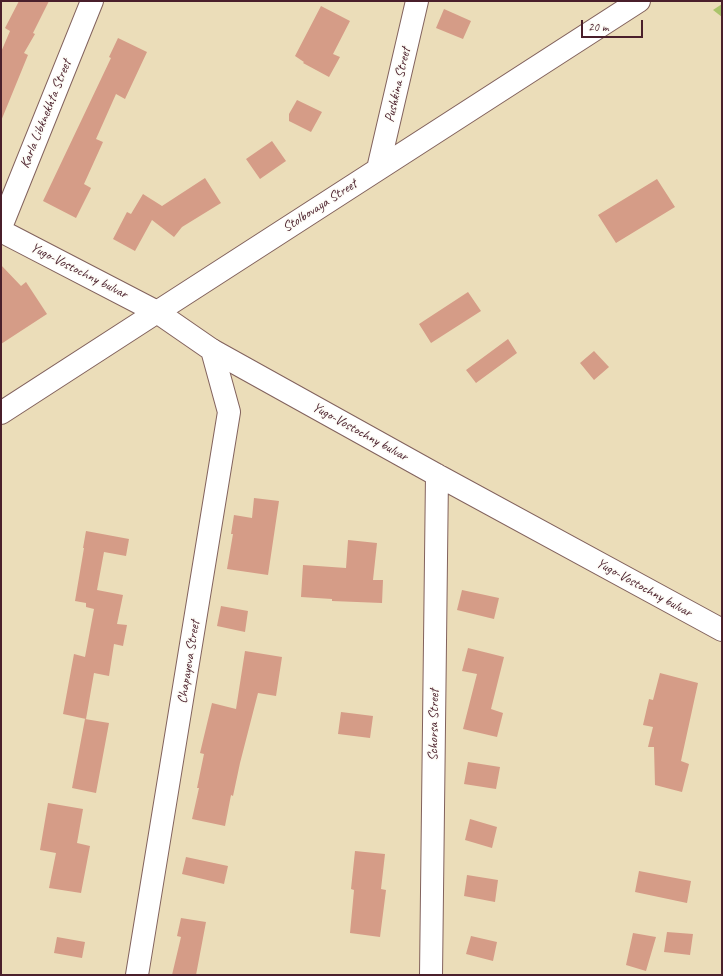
<!DOCTYPE html>
<html>
<head>
<meta charset="utf-8">
<style>
	body { margin:0 }
	#map { position:relative; width:723px; height:976px; overflow:hidden; background:#ebddb9; font-family:Caveat,sans-serif }
	canvas { display:block }
	.frame { position:absolute; inset:0; border:2px solid #4a1f2b; pointer-events:none }
	.scale { position:absolute; left:581px; top:20px; width:62px; height:18px; box-sizing:border-box; border:2px solid #4a1f2b; border-top:0; padding-left:5px; font-size:12px; line-height:14px; white-space:nowrap; color:#4a1f2b; -webkit-text-stroke:3px #fdfcf7; paint-order:stroke }
</style>
</head>
<body>
<div id="map">
<canvas width="723" height="976"></canvas>
<div class="frame"></div>
<div class="scale">20 m</div>
</div>
<script>
const g = document.querySelector('canvas').getContext('2d');
g.lineJoin = 'round';
function fillPath(path, color) {
  g.fillStyle = color;
  g.fill(path, 'evenodd');
}
function trace(path, color, width, dash) {
  g.strokeStyle = color;
  g.lineWidth = width;
  g.lineCap = dash ? 'butt' : 'round';
  g.setLineDash(dash || []);
  g.stroke(path);
}
function label(font, color, halo, rows, align = 'center') {
  g.font = font + ' Caveat,sans-serif';
  g.lineWidth = 3;
  g.setLineDash([]);
  g.textBaseline = 'middle';
  g.strokeStyle = halo;
  g.fillStyle = color;
  for (const [text, x, y, turn = 0] of rows) {
    g.save();
    g.translate(x, y);
    g.rotate((+turn || 0) * Math.PI / 180);
    g.textAlign = isNaN(turn) ? turn : align;
    if (halo) g.strokeText(text, 0, 0);
    g.fillText(text, 0, 0);
    g.restore();
  }
}
const green = new Path2D(`
	M 722,4 L 722,17 L 713,10 Z`);
const building = new Path2D(`
	M 19,1 L 49,1 L 33,33 L 35,34 L 24,53 L 28,55 L 1,121 L 1,52 L 10,31 L 5,28 Z
	M 321,6 L 350,21 L 333,54 L 340,57 L 329,77 L 303,63 L 304,62 L 295,56 Z
	M 444,9 L 471,21 L 463,39 L 436,28 Z
	M 118,38 L 147,52 L 125,99 L 116,94 L 96,139 L 103,142 L 84,184 L 91,188 L 76,218 L 43,201 L 111,58 L 109,57 Z
	M 297,100 L 322,112 L 311,132 L 289,121 L 289,114 Z
	M 272,141 L 286,161 L 260,179 L 246,159 Z
	M 205,178 L 221,203 L 182,227 L 174,237 L 152,220 L 135,251 L 113,239 L 127,212 L 131,214 L 143,194 L 162,206 Z
	M 657,179 L 675,207 L 616,243 L 598,215 Z
	M 1,265 L 21,286 L 26,282 L 47,314 L 1,344 Z
	M 468,292 L 481,311 L 431,343 L 419,324 Z
	M 508,339 L 517,353 L 476,383 L 466,370 Z
	M 594,351 L 609,367 L 594,380 L 580,363 Z
	M 254,498 L 279,501 L 268,575 L 227,569 L 233,534 L 231,534 L 234,515 L 252,518 Z
	M 86,531 L 129,539 L 126,556 L 104,552 L 97,590 L 123,595 L 117,624 L 127,625 L 123,646 L 114,644 L 109,676 L 94,673 L 86,719 L 63,714 L 74,654 L 85,657 L 94,609 L 86,607 L 86,603 L 75,601 L 84,548 L 83,548 Z
	M 348,540 L 377,543 L 373,580 L 383,580 L 382,603 L 332,601 L 332,599 L 301,597 L 303,565 L 346,568 Z
	M 462,590 L 499,598 L 494,619 L 457,610 Z
	M 221,606 L 248,611 L 245,632 L 217,626 Z
	M 468,648 L 504,657 L 491,709 L 503,713 L 497,737 L 463,729 L 477,674 L 462,671 Z
	M 245,651 L 282,657 L 276,696 L 258,693 L 240,763 L 233,796 L 231,795 L 225,826 L 192,819 L 199,788 L 197,788 L 204,754 L 200,753 L 212,703 L 236,709 Z
	M 660,673 L 698,683 L 681,761 L 689,764 L 682,792 L 655,785 L 654,747 L 648,747 L 653,727 L 643,725 L 649,699 L 653,700 Z
	M 341,712 L 373,716 L 370,738 L 338,734 Z
	M 85,719 L 109,723 L 96,793 L 72,788 Z
	M 468,762 L 500,767 L 496,789 L 464,784 Z
	M 48,803 L 83,809 L 77,843 L 90,846 L 81,893 L 49,888 L 56,853 L 40,850 Z
	M 470,819 L 497,827 L 492,848 L 465,840 Z
	M 355,851 L 385,854 L 381,889 L 386,890 L 380,937 L 350,933 L 354,890 L 351,889 Z
	M 186,857 L 228,866 L 224,884 L 182,874 Z
	M 639,871 L 691,881 L 687,903 L 635,892 Z
	M 467,875 L 498,880 L 495,902 L 464,896 Z
	M 181,918 L 206,922 L 196,975 L 172,975 L 181,937 L 177,936 Z
	M 667,932 L 693,934 L 690,955 L 664,952 Z
	M 633,933 L 656,937 L 646,971 L 626,965 Z
	M 471,936 L 497,942 L 493,961 L 466,954 Z
	M 57,937 L 85,942 L 82,958 L 54,953 Z`);
const minor = new Path2D(`
	M 378,169 L 417,1
	M 1,227 L 92,1
	M 1,231 L 157,312 L 639,1
	M 212,350 L 437,475 L 722,630
	M 431,975 L 437,475`);
const major = new Path2D(`
	M 1,413 L 157,312 L 212,350 L 229,412 L 137,975`);
const streetNames = [
	["Pushkina Street",398,85,-77],
	["Karla Libknekhta Street",46,114,-68],
	["Stolbovaya Street",320,206,-33],
	["Yugo-Vostochny bulvar",79,271,27],
	["Yugo-Vostochny bulvar",360,432,29],
	["Yugo-Vostochny bulvar",644,588,29],
	["Chapayeva Street",189,662,-81],
	["Schorsa Street",434,725,-89]
];
fillPath(green, '#aac46a');
fillPath(building, '#d59c87');
trace(minor, '#82625d', 24);
trace(major, '#82625d', 24);
trace(minor, '#fff', 22);
trace(major, '#fff', 22);
label('14px', '#4a1f2b', '#fdfcf7', streetNames);
</script>
</body>
</html>
